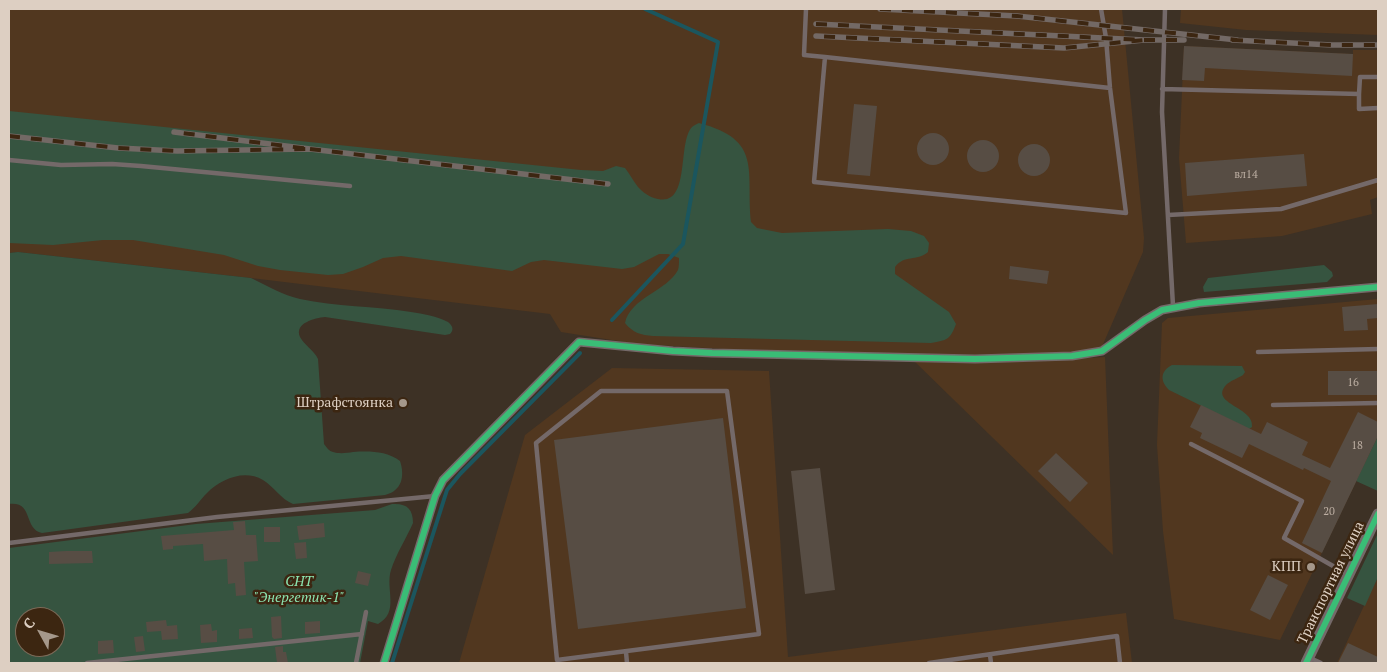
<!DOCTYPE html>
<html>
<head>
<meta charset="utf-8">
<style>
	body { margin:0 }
	#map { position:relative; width:1387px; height:672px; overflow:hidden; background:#3d3125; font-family:"PT Serif",serif }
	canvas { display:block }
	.frame { position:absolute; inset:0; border:10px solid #ddcfc2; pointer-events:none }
	.north { position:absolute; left:15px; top:607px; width:50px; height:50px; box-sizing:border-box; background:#3c2611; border:1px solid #7c6a58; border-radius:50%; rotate:309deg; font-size:14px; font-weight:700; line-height:20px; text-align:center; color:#ddcfc2 }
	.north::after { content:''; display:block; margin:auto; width:18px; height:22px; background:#a5988b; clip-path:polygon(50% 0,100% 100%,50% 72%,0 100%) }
</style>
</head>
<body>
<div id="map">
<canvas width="1387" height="672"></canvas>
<div class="frame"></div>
<div class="north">С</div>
</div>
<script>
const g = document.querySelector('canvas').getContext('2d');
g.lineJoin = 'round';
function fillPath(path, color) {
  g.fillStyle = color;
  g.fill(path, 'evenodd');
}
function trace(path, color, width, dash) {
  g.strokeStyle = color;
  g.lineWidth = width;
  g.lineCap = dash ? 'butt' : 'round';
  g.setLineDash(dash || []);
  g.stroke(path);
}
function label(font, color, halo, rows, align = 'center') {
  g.font = font + ' "PT Serif",serif';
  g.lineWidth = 5;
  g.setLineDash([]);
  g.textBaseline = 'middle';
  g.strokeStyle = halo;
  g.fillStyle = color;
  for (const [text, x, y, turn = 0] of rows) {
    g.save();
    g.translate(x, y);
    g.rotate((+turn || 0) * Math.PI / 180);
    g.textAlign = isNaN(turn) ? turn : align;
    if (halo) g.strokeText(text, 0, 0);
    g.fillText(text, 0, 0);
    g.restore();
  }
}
const built = new Path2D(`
	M 9,9 L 1122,9 L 1144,238 L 1143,252 L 1101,349 L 1073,353 L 990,356 L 724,349 L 637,344 L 561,332 L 550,314 L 251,278 L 18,252 L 9,253 Z
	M 1181,9 L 1378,9 L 1378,35 L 1246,30 L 1180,23 Z
	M 1184,46 L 1353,54 L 1353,50 L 1378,50 L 1378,197 L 1370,200 L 1372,214 L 1282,236 L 1186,243 L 1179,158 Z
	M 1378,299 L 1378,436 L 1280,640 L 1174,619 L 1163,531 L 1157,445 L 1162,323 L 1168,318 Z
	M 1105,357 L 1113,555 L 913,360 L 1015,362 Z
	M 612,368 L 769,371 L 788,657 L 1126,613 L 1132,663 L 459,663 L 525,435 Z
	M 1378,577 L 1378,663 L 1337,663 L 1362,610 Z`);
const green = new Path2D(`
	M 9,111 L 581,170 L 603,171 L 616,166 L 625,168 C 630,174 633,181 638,187 C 644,193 649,197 658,199 C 691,206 677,143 692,127 C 694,125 697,124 699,123 C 763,140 746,170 751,222 L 757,228 L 782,233 L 888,229 L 911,231 L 924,236 L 929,243 L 928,252 C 916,262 905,254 895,267 L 895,274 L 949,312 L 956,324 C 950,340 947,340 931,343 L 653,336 C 641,335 633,333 625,323 C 630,298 667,291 678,270 C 679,267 679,262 679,258 L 668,254 L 659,254 L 634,267 L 622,269 L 544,260 L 531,262 L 512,271 L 401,256 L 383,258 L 363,267 L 343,274 L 328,275 L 280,270 L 258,266 L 224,255 L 133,240 L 103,240 L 53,245 L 9,243 Z
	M 18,252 L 251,278 C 267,286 283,295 300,299 C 336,307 374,306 411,312 C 423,314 437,316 448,322 C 453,326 454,330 450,334 L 445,335 L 325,317 C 315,318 294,323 300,337 C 304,345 314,350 318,359 L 324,444 C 327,448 329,451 333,452 C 339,454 347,453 353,452 C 370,451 386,451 400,461 C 405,476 402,491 385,495 L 293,504 C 281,499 274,487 263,480 C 244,469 221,479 207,493 C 200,500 196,507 188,513 L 42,533 C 23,529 34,501 9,504 L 9,253 Z
	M 1324,265 L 1332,272 L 1333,276 L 1327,282 L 1204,292 L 1203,287 L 1208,278 Z
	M 1172,365 L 1242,366 L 1245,372 L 1243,375 C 1238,378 1230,381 1226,385 C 1209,404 1255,407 1252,427 L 1249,429 L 1169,390 C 1160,381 1160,371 1172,365 Z
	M 1378,436 L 1378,491 L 1356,481 Z
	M 392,504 C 407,503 413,509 413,523 C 406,539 396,554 391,570 C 385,589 400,612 378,624 L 368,621 L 360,663 L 9,663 L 9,548 L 196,524 L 375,510 ZM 25,617 L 55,617 L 55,647 L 25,647 Z
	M 1378,533 L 1378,577 L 1365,606 L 1347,598 Z`);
const stream = new Path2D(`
	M 612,320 L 683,244 L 718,42 L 645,9
	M 392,663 L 447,490 L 460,474 L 580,353`);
const building = new Path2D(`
	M 1184,46 L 1353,54 L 1352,76 L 1205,68 L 1204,81 L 1182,80 Z
	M 854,104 L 877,106 L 870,176 L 847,174 Z
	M917 149a16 16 0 1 1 32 0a16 16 0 1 1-32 0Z
	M967 156a16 16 0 1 1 32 0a16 16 0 1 1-32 0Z
	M1018 160a16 16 0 1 1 32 0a16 16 0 1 1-32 0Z
	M 1304,154 L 1307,186 L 1187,196 L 1185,163 Z
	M 1010,266 L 1049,271 L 1047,284 L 1009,279 Z
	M 1378,304 L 1378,318 L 1367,319 L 1368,330 L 1344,331 L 1342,307 Z
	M 1328,371 L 1378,371 L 1378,395 L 1328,395 Z
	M 1201,405 L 1261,434 L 1267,422 L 1308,442 L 1302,455 L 1330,468 L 1358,412 L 1378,422 L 1378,436 L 1322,553 L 1302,543 L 1331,481 L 1304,468 L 1303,470 L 1249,444 L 1242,458 L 1200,438 L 1202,433 L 1190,427 Z
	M 723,418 L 746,608 L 578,629 L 554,440 Z
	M 1056,453 L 1088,483 L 1070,502 L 1038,471 Z
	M 820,468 L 835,590 L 805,594 L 791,471 Z
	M 245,521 L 246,535 L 256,535 L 258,561 L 244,562 L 246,595 L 236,596 L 235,583 L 228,584 L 227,559 L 204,561 L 203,544 L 173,546 L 173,549 L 163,550 L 161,536 L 234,530 L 233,522 Z
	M 324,523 L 325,537 L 299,540 L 297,526 Z
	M 264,527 L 280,527 L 280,542 L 264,542 Z
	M 306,542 L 307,558 L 296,559 L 294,543 Z
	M 66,551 L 92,551 L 93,563 L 49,564 L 49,552 Z
	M 358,571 L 371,574 L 368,586 L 355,583 Z
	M 1268,575 L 1288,585 L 1270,620 L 1250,610 Z
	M 281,616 L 282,638 L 274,639 L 272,637 L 271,617 Z
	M 166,620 L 167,626 L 177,625 L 178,639 L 162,640 L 161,631 L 147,632 L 146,622 Z
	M 320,621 L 320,633 L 305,634 L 305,622 Z
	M 211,624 L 212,631 L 217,630 L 217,642 L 201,643 L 200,625 Z
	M 252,628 L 253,638 L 239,639 L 239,629 Z
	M 143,636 L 145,651 L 136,652 L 134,637 Z
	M 113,640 L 114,653 L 98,654 L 98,641 Z
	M 1348,643 L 1378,657 L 1378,663 L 1338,663 Z
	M 283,646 L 283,652 L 286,652 L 288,663 L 277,663 L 275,647 Z`);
const service = new Path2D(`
	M 806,9 L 804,55 L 825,57
	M 1101,9 L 1106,38 L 1110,88 L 1126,213 L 814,182 L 825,57 L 1110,88
	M 1165,9 L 1162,112 L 1173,306
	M 1162,89 L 1359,94 L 1359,109 L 1378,108
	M 1359,94 L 1360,77 L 1378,77
	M 9,160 L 61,165 L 112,164 L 141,166 L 350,186
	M 1168,215 L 1281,209 L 1378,180
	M 1258,352 L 1378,349
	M 601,391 L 727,391 L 759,634 L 557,660 L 536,443 Z
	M 1273,405 L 1378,403
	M 1191,444 L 1302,501 L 1284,538 L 1347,574
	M 9,543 L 217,517 L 435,496
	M 626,652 L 627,663
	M 990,655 L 991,663
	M 1310,658 L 1321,663
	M 87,663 L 362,634
	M 356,663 L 366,612
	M 929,663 L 1117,636 L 1120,663`);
const minor = new Path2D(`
	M 384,663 L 435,496 L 443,480 L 579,342 L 673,351 L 712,353 L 975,359 L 1072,356 L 1102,351 L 1145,320 L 1162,310 L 1199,303 L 1378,287`);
const tertiary = new Path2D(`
	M 1306,663 L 1378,514`);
const rail = new Path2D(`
	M 880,9 L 1017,16 L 1237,40
	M 816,24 L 1144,40 L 1064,48 L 816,36
	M 1144,40 L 1184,40
	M 1232,40 L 1332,45 L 1378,45
	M 9,136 L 118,148 L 177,151 L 310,149 L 174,132
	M 310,149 L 608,184`);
const cycleway = new Path2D(`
	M 384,663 L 435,496 L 443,480 L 579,342 L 673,351 L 712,353 L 975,359 L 1072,356 L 1102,351 L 1145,320 L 1162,310 L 1199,303 L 1378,287
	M 1306,663 L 1378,514`);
const markers = [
	[403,403,5,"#a5988b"],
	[1311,567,5,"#a5988b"]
];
const numberNames = [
	["вл14",1246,175],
	["16",1353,383],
	["18",1357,446],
	["20",1329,512]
];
const poiNames = [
	["Штрафстоянка",393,403],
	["КПП",1301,567]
];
const parkNames = [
	["СНТ",299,582],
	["\"Энергетик-1\"",299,598]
];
const streetNames = [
	["Транспортная улица",1331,583,-64]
];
fillPath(built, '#51371f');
fillPath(green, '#365440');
trace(stream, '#1b565e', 4);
fillPath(building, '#574d44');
trace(service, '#746969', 4.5);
trace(minor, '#746969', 9);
trace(tertiary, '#746969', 11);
trace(rail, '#736965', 5.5);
trace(rail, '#3c2611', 4, [11]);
trace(cycleway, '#3abd76', 6);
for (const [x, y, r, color] of markers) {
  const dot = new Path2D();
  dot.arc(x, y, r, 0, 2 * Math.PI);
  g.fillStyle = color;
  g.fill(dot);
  trace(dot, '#3c2611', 2);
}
label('11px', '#bcaea2', null, numberNames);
label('14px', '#ddcfc2', '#3c2611', poiNames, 'right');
label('italic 14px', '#8ce4b1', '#3c2611', parkNames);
label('14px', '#ddcfc2', '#3c2611', streetNames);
</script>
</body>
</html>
